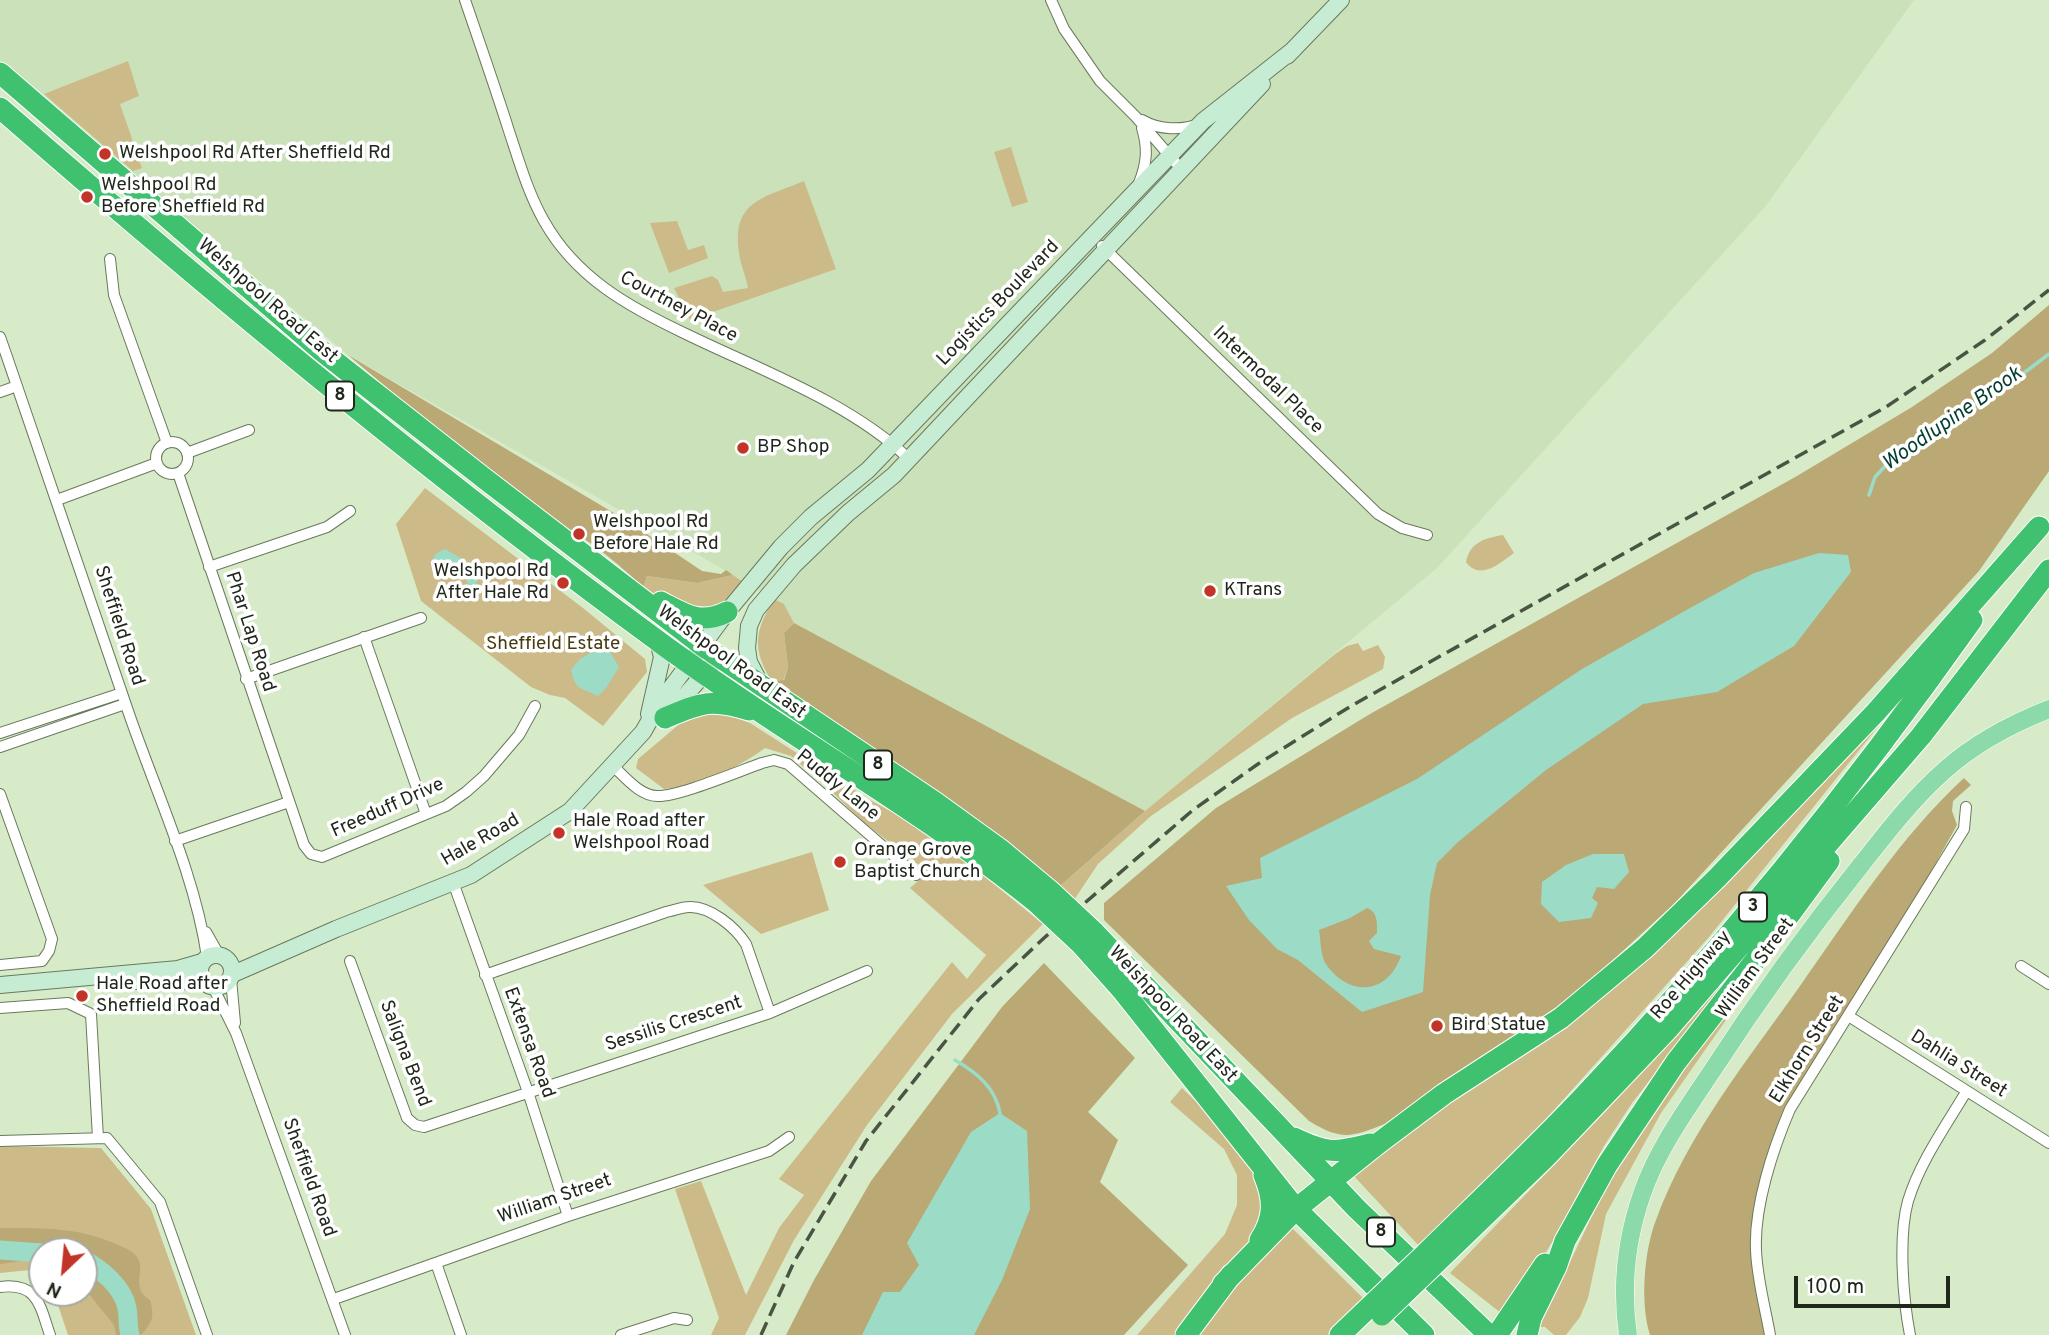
<!DOCTYPE html>
<html>
<head>
<meta charset="utf-8">
<style>
	body { margin:0 }
	#map { position:relative; width:2049px; height:1335px; overflow:hidden; background:#d7ebc9; font-family:Overpass,sans-serif }
	canvas { display:block }
	.north { position:absolute; left:28px; top:1237px; width:70px; height:70px; box-sizing:border-box; background:#fff; border:2px solid #a6a9a4; border-radius:50%; rotate:206deg; font-size:19px; font-weight:700; line-height:28px; text-align:center; color:#20271b }
	.north::after { content:''; display:block; margin:auto; width:24px; height:32px; background:#c13427; clip-path:polygon(50% 0,100% 100%,50% 72%,0 100%) }
	.scale { position:absolute; left:1794px; top:1276px; width:156px; height:32px; box-sizing:border-box; border:4px solid #20271b; border-top:0; padding-left:9px; font-size:21px; line-height:24px; white-space:nowrap; color:#20271b; -webkit-text-stroke:5px #fff; paint-order:stroke }
</style>
</head>
<body>
<div id="map">
<canvas width="2049" height="1335"></canvas>
<div class="north">N</div>
<div class="scale">100 m</div>
</div>
<script>
const g = document.querySelector('canvas').getContext('2d');
g.lineJoin = 'round';
function fillPath(path, color) {
  g.fillStyle = color;
  g.fill(path, 'evenodd');
}
function trace(path, color, width, dash) {
  g.strokeStyle = color;
  g.lineWidth = width;
  g.lineCap = dash ? 'butt' : 'round';
  g.setLineDash(dash || []);
  g.stroke(path);
}
function label(font, color, halo, rows, align = 'center') {
  g.font = font + ' Overpass,sans-serif';
  g.lineWidth = 7;
  g.setLineDash([]);
  g.textBaseline = 'middle';
  g.strokeStyle = halo;
  g.fillStyle = color;
  for (const [text, x, y, turn = 0] of rows) {
    g.save();
    g.translate(x, y);
    g.rotate((+turn || 0) * Math.PI / 180);
    g.textAlign = isNaN(turn) ? turn : align;
    if (halo) g.strokeText(text, 0, 0);
    g.fillText(text, 0, 0);
    g.restore();
  }
}
const built = new Path2D(`
	M 0,0 L 1914,0 L 1765,207 L 1437,568 L 1145,811 L 794,623 L 784,604 L 348,355 L 0,64 Z`);
const green = new Path2D(`
	M 128,61 L 139,96 L 120,104 L 142,168 L 133,171 L 44,94 Z
	M 1011,147 L 1028,202 L 1012,207 L 994,152 Z
	M 804,181 L 836,269 L 690,320 L 674,288 L 712,276 L 718,280 L 723,292 L 748,288 C 746,276 740,264 739,252 C 732,200 764,198 804,181 Z
	M 677,221 L 688,250 L 704,245 L 708,258 L 669,273 L 650,223 Z
	M 425,488 L 583,608 L 645,659 L 647,672 L 603,726 L 565,698 L 550,695 L 531,687 L 421,601 L 396,524 Z
	M 1503,535 L 1514,553 C 1499,564 1480,581 1466,562 C 1470,542 1485,538 1503,535 Z
	M 733,575 L 742,581 L 718,608 L 682,608 L 643,588 L 647,576 L 697,583 Z
	M 774,599 L 784,604 L 794,623 L 784,633 L 788,667 L 783,681 L 772,682 C 752,649 754,632 774,599 Z
	M 1958,627 L 1709,937 L 1537,1129 L 1420,1247 L 1352,1174 L 1391,1138 L 1577,1015 Z
	M 1358,643 L 1363,651 L 1378,645 L 1385,657 L 1383,669 L 1292,718 L 1151,816 L 1098,864 L 1074,900 L 1060,886 L 1145,811 L 1335,654 L 1347,646 Z
	M 719,711 L 750,723 L 870,800 L 931,833 L 1043,924 L 952,1014 L 867,1125 L 794,1240 L 745,1335 L 711,1335 L 719,1318 L 675,1189 L 701,1181 L 746,1295 L 779,1228 L 804,1195 L 779,1179 L 952,962 L 967,979 L 986,955 L 910,888 L 928,872 L 862,821 L 826,786 L 791,756 L 765,748 C 736,769 700,786 664,789 L 636,768 L 638,759 L 683,721 Z
	M 812,852 L 829,910 L 761,934 L 703,885 Z
	M 1806,882 L 1632,1103 L 1604,1146 L 1551,1244 L 1506,1317 L 1450,1273 L 1605,1112 Z
	M 1781,937 L 1747,990 L 1661,1113 L 1606,1214 L 1588,1298 L 1580,1317 L 1566,1335 L 1554,1335 L 1545,1327 L 1539,1327 L 1603,1193 L 1649,1114 Z
	M 1182,1088 L 1260,1163 L 1272,1217 L 1186,1335 L 1137,1335 L 1225,1234 L 1237,1205 L 1237,1175 L 1224,1149 L 1170,1102 Z
	M 0,1146 L 101,1148 L 151,1209 L 196,1335 L 68,1335 L 54,1293 L 84,1293 L 84,1251 L 42,1251 L 42,1278 L 30,1270 L 0,1273 Z
	M 1292,1228 L 1363,1298 L 1330,1335 L 1197,1335 L 1252,1262 Z`);
const forest = new Path2D(`
	M 2049,305 L 2049,471 L 1979,571 L 1674,904 L 1576,994 L 1385,1124 C 1351,1137 1342,1141 1309,1121 L 1104,920 L 1104,903 L 1216,808 L 1370,714 L 1797,476 L 1912,407 L 1992,353 Z
	M 348,355 L 629,522 L 702,571 L 721,574 L 726,570 L 733,575 L 697,583 L 647,576 L 643,588 C 610,554 572,528 529,507 Z
	M 794,623 L 1145,811 L 1060,886 L 828,726 L 772,682 L 784,680 L 788,667 L 784,633 Z
	M 1964,778 L 1971,785 L 1953,801 L 1952,811 L 1957,825 L 1850,1017 L 1790,1109 L 1756,1231 L 1770,1335 L 1650,1335 C 1640,1303 1644,1251 1656,1220 C 1688,1133 1747,1061 1800,986 C 1850,915 1900,837 1964,778 Z
	M 1044,963 L 1135,1058 L 1088,1112 L 1118,1140 L 1100,1182 L 1188,1265 L 1124,1335 L 786,1335 L 814,1280 L 871,1181 L 1002,1007 Z
	M 0,1228 C 41,1228 80,1227 118,1245 C 125,1248 133,1251 137,1257 C 147,1271 129,1287 150,1300 C 155,1317 152,1323 141,1335 L 116,1335 L 114,1325 L 84,1288 L 84,1251 L 42,1251 L 42,1262 L 28,1260 L 0,1264 Z`);
const water = new Path2D(`
	M 445,549 L 476,567 L 478,580 L 475,586 L 470,587 L 464,577 L 441,571 L 434,566 L 432,560 L 437,553 Z
	M 1819,553 L 1848,555 L 1851,572 L 1794,646 L 1717,692 L 1643,704 L 1546,770 L 1458,842 L 1437,863 L 1430,895 L 1423,992 L 1362,1012 L 1298,960 L 1277,949 L 1249,920 L 1226,886 L 1262,878 L 1260,858 L 1417,779 L 1582,669 L 1690,608 L 1754,573 ZM 1367,908 C 1378,912 1377,923 1377,933 L 1369,941 L 1374,949 L 1401,956 C 1388,993 1352,998 1328,967 C 1320,958 1321,941 1319,930 L 1350,918 Z
	M 592,652 L 610,652 L 619,667 L 606,688 L 598,696 C 580,687 576,691 571,670 L 580,659 Z
	M 1593,854 L 1624,854 L 1629,872 L 1614,889 L 1597,887 L 1592,898 L 1598,903 L 1591,918 L 1559,922 L 1541,904 L 1542,882 L 1566,865 Z
	M 1000,1113 L 1027,1131 L 1030,1209 L 1002,1280 L 974,1335 L 862,1335 L 883,1292 L 900,1292 L 919,1265 L 907,1243 L 971,1132 Z`);
const stream = new Path2D(`
	M 1869,495 L 1875,477 L 1888,463 L 2028,370 L 2049,354
	M 955,1060 C 977,1073 995,1087 1000,1113`);
const river = new Path2D(`
	M 0,1250 L 42,1253
	M 84,1260 C 101,1269 123,1287 127,1308 C 129,1318 127,1325 130,1335`);
const street = new Path2D(`
	M 465,0 C 480,44 495,87 509,131 C 519,161 528,193 544,221 C 576,278 629,307 686,334 C 760,370 849,402 908,458
	M 1051,0 L 1064,29 L 1100,81 L 1136,117 L 1182,170
	M 1142,120 C 1159,130 1182,131 1201,123
	M 1139,183 C 1147,163 1148,148 1142,128
	M 1102,246 L 1378,514 L 1402,528 L 1427,535
	M 110,259 L 114,295 L 167,443
	M 0,337 C 43,459 83,582 126,705 C 153,786 195,873 207,957
	M 0,392 L 17,386
	M156 458a16 16 0 1 1 32 0a16 16 0 1 1-32 0Z
	M 187,453 L 249,430
	M 178,473 L 304,845 L 311,854 L 322,857 L 446,806 L 466,792 L 484,776 L 519,735 L 535,706
	M 57,500 L 157,463
	M 209,567 L 327,527 L 350,511
	M 364,637 L 426,814
	M 246,679 L 421,618
	M 0,733 L 122,693
	M 0,747 L 125,704
	M 613,766 C 625,777 640,796 657,796 C 678,797 739,771 762,763 L 774,760 L 788,764 L 916,875
	M 0,794 L 52,939 L 49,951 L 42,961 L 0,965
	M 175,841 L 289,802
	M 453,882 L 528,1092 L 568,1216
	M 206,932 L 219,955
	M 350,961 L 407,1118 L 415,1125 L 424,1127 L 770,1013 L 867,971
	M 2021,966 L 2049,984
	M 485,975 L 666,912 C 673,911 681,907 689,907 C 710,906 735,927 746,944 L 770,1013
	M 231,979 L 235,1023
	M 213,987 L 236,1033 L 345,1335
	M 0,1008 L 68,1003 L 91,1014 L 98,1138
	M 1850,1017 L 2049,1143
	M 0,1141 L 107,1138 L 160,1202 L 207,1335
	M 436,1263 L 461,1335
	M 0,1287 C 38,1282 40,1306 50,1335
	M 334,1299 L 568,1216 L 769,1151 L 789,1137
	M 621,1335 L 674,1318 L 687,1320
	M 1770,1335 C 1765,1307 1757,1278 1756,1250 C 1754,1206 1773,1149 1790,1109 L 1964,829 L 1966,807
	M 1910,1335 C 1903,1299 1898,1237 1908,1201 C 1920,1162 1945,1127 1966,1092`);
const secondary = new Path2D(`
	M 1287,56 L 1341,0
	M 761,685 L 749,662 L 747,648 L 749,626 L 756,610 L 794,565 L 848,513 L 894,475 L 1262,84
	M 649,714 L 662,657 L 658,641
	M 668,715 L 711,666
	M200 971a16 16 0 1 1 32 0a16 16 0 1 1-32 0Z
	M 233,974 L 336,929 L 471,875 L 570,811 L 643,732 L 659,704 L 727,612 L 781,547 L 811,517 L 868,470 L 1203,121 L 1293,50
	M 135,981 L 173,982 L 203,980
	M 0,985 L 178,969 L 202,962`);
const primary = new Path2D(`
	M 1628,1335 C 1621,1287 1626,1240 1642,1194 C 1657,1150 1686,1110 1712,1071 C 1758,1000 1808,931 1861,865 C 1887,832 1913,798 1945,770 C 1976,742 2011,724 2049,709`);
const highway = new Path2D(`
	M 0,73 L 323,352 L 485,479 L 703,646 L 936,803 L 1001,850 L 1049,890
	M 0,108 C 213,294 430,474 658,641 C 781,732 917,806 1036,902
	M 661,602 C 686,615 700,625 727,612
	M 665,718 C 701,703 710,698 749,710
	M 1094,932 L 1357,1209 L 1489,1335
	M 1081,944 L 1122,990 L 1296,1209 L 1424,1335
	M 1294,1138 C 1328,1154 1335,1153 1370,1144
	M 1260,1240 C 1275,1217 1274,1199 1264,1175
	M 1426,1253 C 1479,1201 1533,1150 1584,1096 C 1725,947 1854,787 1972,620
	M 1436,1263 L 1545,1158 L 1669,1028 L 1921,736 L 2049,570
	M 1223,1284 L 1296,1209 L 1380,1142 L 1444,1094 L 1561,1018 L 1645,948 L 1717,878 L 1876,712 L 2039,527
	M 1186,1335 L 1231,1275
	M 1340,1335 L 1363,1313
	M 1497,1335 L 1545,1264
	M 1527,1335 L 1531,1318 L 1556,1267 L 1565,1241 L 1607,1165 L 1676,1062 L 1768,944 L 1829,861`);
const rail = new Path2D(`
	M 761,1335 L 794,1262 L 866,1141 L 979,999 L 1044,938 L 1193,810 L 1258,764 L 1351,706 L 1886,407 L 1985,340 L 2049,290`);
const highwayBridge = new Path2D(`
	M 1049,890 L 1094,932
	M 1036,902 L 1081,944
	M 1363,1313 L 1426,1253
	M 1382,1315 L 1436,1263`);
const markers = [
	[105,154,7,"#c13427"],
	[87,197,7,"#c13427"],
	[743,448,7,"#c13427"],
	[579,534,7,"#c13427"],
	[563,583,7,"#c13427"],
	[1210,591,7,"#c13427"],
	[559,833,7,"#c13427"],
	[840,862,7,"#c13427"],
	[82,996,7,"#c13427"],
	[1437,1026,7,"#c13427"]
];
const shields = [
	[340,396,28],
	[878,765,28],
	[1753,907,28],
	[1381,1232,28]
];
const shieldNames = [
	["8",340,396],
	["8",878,765],
	["3",1753,907],
	["8",1381,1232]
];
const poiNames = [
	["Welshpool Rd After Sheffield Rd",119,154],
	["Welshpool Rd",101,186],
	["Before Sheffield Rd",101,208],
	["BP Shop",757,448],
	["Welshpool Rd",593,523],
	["Before Hale Rd",593,545],
	["Welshpool Rd",549,572,"right"],
	["After Hale Rd",549,594,"right"],
	["KTrans",1224,591],
	["Hale Road after",573,822],
	["Welshpool Road",573,844],
	["Orange Grove",854,851],
	["Baptist Church",854,873],
	["Hale Road after",96,985],
	["Sheffield Road",96,1007],
	["Bird Statue",1451,1026]
];
const streetNames = [
	["Welshpool Road East",267,302,41],
	["Logistics Boulevard",999,304,-46],
	["Courtney Place",678,308,28],
	["Intermodal Place",1267,381,44],
	["Sheffield Road",118,626,72],
	["Phar Lap Road",249,632,72],
	["Welshpool Road East",731,663,36],
	["Puddy Lane",837,786,39],
	["Freeduff Drive",388,809,-24],
	["Hale Road",481,841,-30],
	["William Street",1756,969,-54],
	["Roe Highway",1692,976,-49],
	["Welshpool Road East",1172,1015,47],
	["Sessilis Crescent",674,1025,-18],
	["Extensa Road",528,1043,70],
	["Elkhorn Street",1808,1050,-58],
	["Saligna Bend",404,1054,69],
	["Dahlia Street",1958,1065,32],
	["Sheffield Road",308,1178,70],
	["William Street",555,1200,-19]
];
const parkNames = [
	["Sheffield Estate",553,645]
];
const waterNames = [
	["Woodlupine Brook",1953,420,-35]
];
fillPath(built, '#cbe1b9');
fillPath(green, '#cb8');
fillPath(forest, '#baa875');
fillPath(water, '#9cdcc7');
trace(stream, '#9cdcc7', 3.5);
trace(river, '#9cdcc7', 19);
trace(street, '#697a5c', 12);
trace(secondary, '#697a5c', 18);
trace(primary, '#fff', 19);
trace(highway, '#fff', 23);
trace(street, '#fff', 10);
trace(secondary, '#c6ecd4', 16);
trace(primary, '#8cdaa9', 18);
trace(highway, '#40c170', 21);
trace(rail, '#4a5443', 3.5, [14, 7]);
trace(highwayBridge, '#fff', 23, []);
trace(highwayBridge, '#40c170', 21);
for (const [x, y, r, color] of markers) {
  const dot = new Path2D();
  dot.arc(x, y, r, 0, 2 * Math.PI);
  g.fillStyle = color;
  g.fill(dot);
  trace(dot, '#fff', 2.5);
}
for (const [x, y, w] of shields) {
  const box = new Path2D();
  box.roundRect(x - w / 2, y - 14.5, w, 29, 5);
  g.fillStyle = '#fff';
  g.fill(box);
  trace(box, '#20271b', 2);
}
label('bold 18px', '#20271b', null, shieldNames);
label('19px', '#20271b', '#fff', poiNames, 'left');
label('19px', '#20271b', '#fff', streetNames);
label('19px', '#473a10', '#fff', parkNames);
label('italic 21px', '#043e31', '#fff', waterNames);
</script>
</body>
</html>
